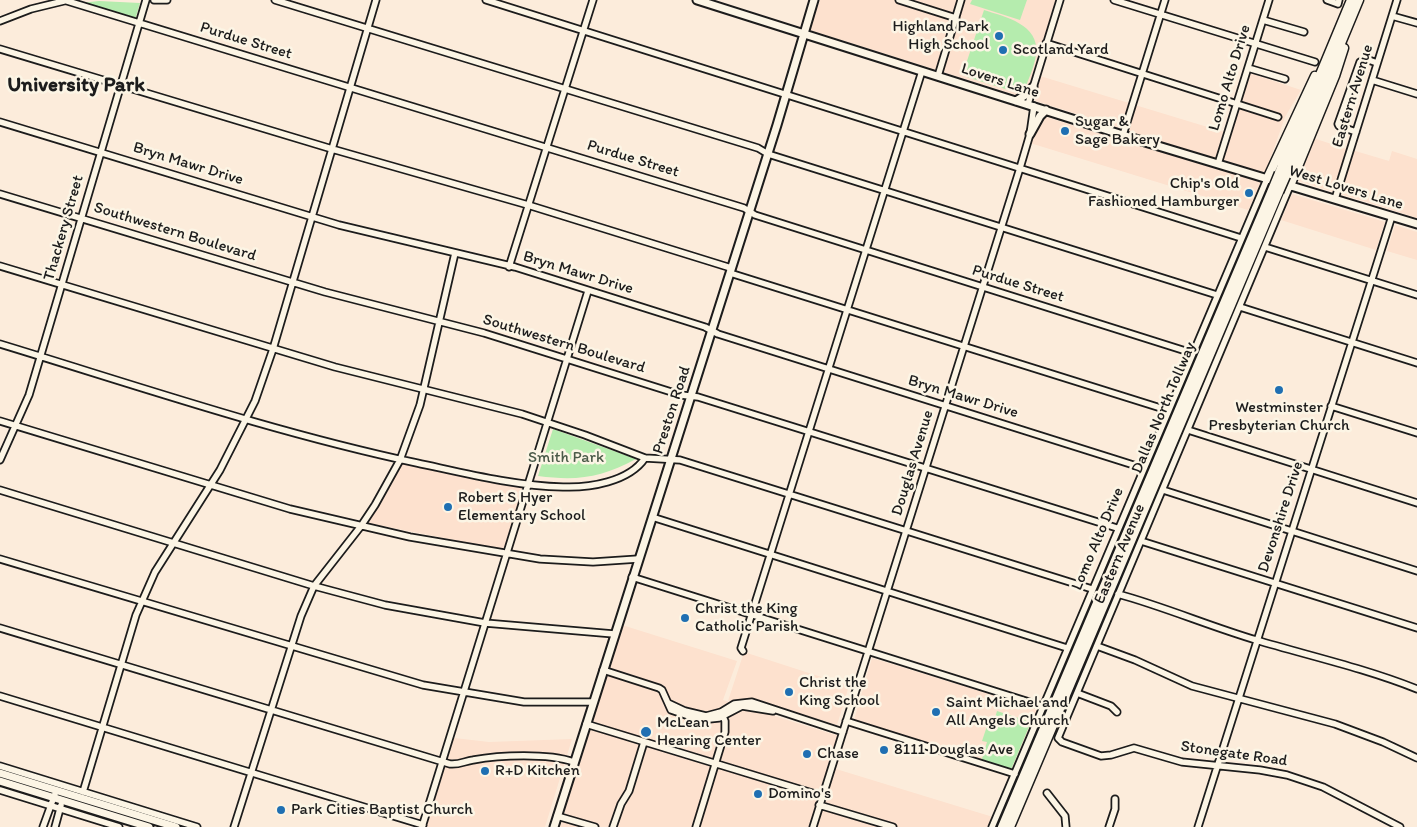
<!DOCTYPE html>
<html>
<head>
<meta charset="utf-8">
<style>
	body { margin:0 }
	canvas { display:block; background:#fcecdb }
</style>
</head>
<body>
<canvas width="1417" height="827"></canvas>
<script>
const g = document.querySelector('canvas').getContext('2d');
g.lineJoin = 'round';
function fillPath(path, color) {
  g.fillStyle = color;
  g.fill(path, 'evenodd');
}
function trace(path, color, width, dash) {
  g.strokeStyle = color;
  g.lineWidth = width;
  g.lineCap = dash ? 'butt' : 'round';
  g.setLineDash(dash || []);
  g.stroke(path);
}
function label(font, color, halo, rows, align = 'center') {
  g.font = font + ' Itim,sans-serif';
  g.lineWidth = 5;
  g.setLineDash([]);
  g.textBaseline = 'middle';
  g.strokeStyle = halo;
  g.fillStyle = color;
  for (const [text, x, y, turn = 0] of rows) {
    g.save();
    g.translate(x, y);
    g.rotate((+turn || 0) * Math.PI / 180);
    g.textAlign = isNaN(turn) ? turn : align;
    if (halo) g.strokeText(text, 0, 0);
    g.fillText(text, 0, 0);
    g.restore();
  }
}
const built = new Path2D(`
	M 820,0 L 1056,0 L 1027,91 L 1016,95 L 810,30 Z
	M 1243,71 L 1301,90 L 1285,117 L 1265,174 L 1199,153 L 1195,155 L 1130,135 L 1128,127 L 1135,105 L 1224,132 Z
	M 1040,76 L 1129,103 L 1121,128 L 1036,101 L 1034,97 Z
	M 1042,116 L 1262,182 L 1248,210 L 1030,143 Z
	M 1313,138 L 1347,149 L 1334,192 L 1296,180 Z
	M 1352,150 L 1389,161 L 1392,151 L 1417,159 L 1417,218 L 1338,193 Z
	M 1292,194 L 1385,222 L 1376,250 L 1281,220 Z
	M 1395,225 L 1417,232 L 1417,260 L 1387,251 Z
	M 402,463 L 523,486 L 505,550 L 368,523 Z
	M 622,625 L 737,661 L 723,700 L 845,738 L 836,769 L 993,817 L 989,827 L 560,827 Z
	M 744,652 L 849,686 L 837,725 L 751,699 L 728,701 Z
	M 872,658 L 1038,709 L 1012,772 L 854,720 Z
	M 446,737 L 489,742 L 572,739 L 545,827 L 417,827 Z`);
const green = new Path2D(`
	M 972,0 L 1027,0 L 1020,20 L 970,4 Z
	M 99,1 L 140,3 L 135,20 L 81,3 Z
	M 984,10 C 1005,17 1040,24 1036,54 C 1035,66 1028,80 1024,91 L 1018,93 L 967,77 L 964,70 Z
	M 553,429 L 636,459 C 601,478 577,481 538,476 Z
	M 997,711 L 1031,722 L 1010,772 L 981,762 L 987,742 L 982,741 L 987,726 L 992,728 Z`);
const minor = new Path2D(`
	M 64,0 L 744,208 L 755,215 L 1192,353
	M 154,0 L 167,0
	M 275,0 L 758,148 L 768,154 L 1217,295
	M 486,0 L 1241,238
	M 899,0 L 956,18
	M 1114,0 L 1315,62
	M 1327,0 L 1338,4 L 1339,0
	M 1392,16 L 1417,23
	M 1263,20 L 1304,32
	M 0,21 L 31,9 L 68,0
	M 1046,43 L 1278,117
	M 0,49 L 332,149 L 528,205 L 731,268
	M 1248,68 L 1285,79
	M 938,76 L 961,0
	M 1372,80 L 1417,94
	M 1028,104 L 1060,0
	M 0,122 L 339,225 L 515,267 L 705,327 L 718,334 L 1143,468
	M 1356,132 L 1339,126 L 1338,124 L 1360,62 L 1366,59 L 1377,63
	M 1123,135 L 1165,0
	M 1218,164 L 1269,0
	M 1290,186 L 1058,738 L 1062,742 L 1101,756 L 1111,755 L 1134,748 L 1182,762 L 1260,770 L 1287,775 L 1323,787 L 1400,827
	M 0,194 L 325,292 L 484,333 L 681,395 L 698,397 L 1117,528
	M 1335,199 L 1397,0
	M 1265,247 L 1417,295
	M 0,266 L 335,367 L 522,414 L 585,435 L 645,458 L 680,460 L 1092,589
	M 509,267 L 593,0
	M 730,273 L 1167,410
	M 1240,307 L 1417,363
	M 0,344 C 138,386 276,433 417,463 C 464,473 515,486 563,487 C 589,488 629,482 645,458
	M 1331,406 L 1417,433
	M 0,421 L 290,509 L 410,537 L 540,559 L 593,562 L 638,559
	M 1188,430 L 1417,503
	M 0,460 L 29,395 L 146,0
	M 0,490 L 314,586 L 385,605 L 485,623 L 614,634
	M 1163,490 L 1417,571
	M 652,517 L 1067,648
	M 1141,541 L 1417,628
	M 0,559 L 423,685 L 524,702 L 593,702
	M 632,577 L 1042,706
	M 1118,594 C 1165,607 1209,626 1256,640 C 1310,656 1364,668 1417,689
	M 0,628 L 450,764 C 459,765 465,761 473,760 C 500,755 548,753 574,762
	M 1097,646 L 1135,660 L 1192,686 L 1335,724 L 1383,742 L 1417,758
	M 743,651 L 741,648 L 922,71
	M 603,670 L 659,688 L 662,690 L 671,710 L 700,720 L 719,718 L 742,706 L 773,711
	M 1077,693 L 1111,706 L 1117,712
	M 0,696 L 423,825
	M 668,703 L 685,711 L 706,716 L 721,712 L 734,704 L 752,702 L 843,732
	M 846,721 L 1015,774
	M 586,724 L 822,796
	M 0,766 L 197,827
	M 0,790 L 119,827
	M 83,792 L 136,615 L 155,572 L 220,470 L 255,401 L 273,349 L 376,0
	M 1047,793 L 1065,816 L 1066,827
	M 819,805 L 893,827
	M 557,816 L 595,827
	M 43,827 L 55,794
	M 55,827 L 61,805
	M 234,827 L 301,616 L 314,586 L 361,526 L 375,505 L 400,460 L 420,405 L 455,253
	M 422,827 L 588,291
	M 613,827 L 621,804 L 629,791 L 644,742
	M 696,827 L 725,732 L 725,721 L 722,714
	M 813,827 L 1020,168 L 1030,134 L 1034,106
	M 992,827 L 1267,179
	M 1109,827 L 1115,809 L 1115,799
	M 1198,827 L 1392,216`);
const major = new Path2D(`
	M 697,0 L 1145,142 L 1417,224
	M 1016,101 L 1027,94 L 1033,87
	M 1030,134 L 1040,116 L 1046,110
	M 0,773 L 176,827
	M 0,781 L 149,827
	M 554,827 L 777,125 L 814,0`);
const highway = new Path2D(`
	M 1279,173 L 1351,0
	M 1286,176 L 1359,0
	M 1267,179 L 1315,76
	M 1290,186 L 1335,76 L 1344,48
	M 1002,827 L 1272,190
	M 1010,827 L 1279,192`);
const highwayBridge = new Path2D(`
	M 1272,190 L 1279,173
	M 1279,192 L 1286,176`);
const markers = [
	[999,36,5,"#1f6fb2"],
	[1003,50,5,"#1f6fb2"],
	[1065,131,5,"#1f6fb2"],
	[1249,193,5,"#1f6fb2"],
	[1279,390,5,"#1f6fb2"],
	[448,507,5,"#1f6fb2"],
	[685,618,5,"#1f6fb2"],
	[789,692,5,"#1f6fb2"],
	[936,712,5,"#1f6fb2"],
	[646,732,6,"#1f6fb2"],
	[884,750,5,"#1f6fb2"],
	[807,754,5,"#1f6fb2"],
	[485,771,5,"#1f6fb2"],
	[758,794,5,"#1f6fb2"],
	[281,810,5,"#1f6fb2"]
];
const poiNames = [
	["Highland Park",989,27,"right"],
	["High School",989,45,"right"],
	["Scotland Yard",1013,50],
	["Sugar &",1075,122],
	["Sage Bakery",1075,140],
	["Chip's Old",1239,184,"right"],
	["Fashioned Hamburger",1239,202,"right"],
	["Westminster",1279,408,"center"],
	["Presbyterian Church",1279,426,"center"],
	["Robert S Hyer",458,498],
	["Elementary School",458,516],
	["Christ the King",695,609],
	["Catholic Parish",695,627],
	["Christ the",799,683],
	["King School",799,701],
	["Saint Michael and",946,703],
	["All Angels Church",946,721],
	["McLean",657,723],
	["Hearing Center",657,741],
	["8111 Douglas Ave",894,750],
	["Chase",817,754],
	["R+D Kitchen",495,771],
	["Domino's",768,794],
	["Park Cities Baptist Church",291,810]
];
const streetNames = [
	["Purdue Street",246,41,17],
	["Lomo Alto Drive",1230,78,-73],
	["Lovers Lane",1000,81,18],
	["Eastern Avenue",1353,96,-73],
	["Purdue Street",633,159,17],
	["Bryn Mawr Drive",188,164,17],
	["West Lovers Lane",1346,188,17],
	["Thackery Street",64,228,-74],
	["Southwestern Boulevard",175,232,17],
	["Bryn Mawr Drive",578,273,17],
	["Purdue Street",1018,284,17],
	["Southwestern Boulevard",564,344,17],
	["Bryn Mawr Drive",963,397,17],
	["Dallas North Tollway",1164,408,-67],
	["Preston Road",672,410,-72],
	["Douglas Avenue",913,463,-73],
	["Devonshire Drive",1281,517,-72],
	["Lomo Alto Drive",1098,539,-67],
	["Eastern Avenue",1120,554,-67],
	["Stonegate Road",1234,754,8]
];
const parkNames = [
	["Smith Park",566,458]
];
const districtNames = [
	["University Park",76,86]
];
fillPath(built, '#fde1ce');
fillPath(green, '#b5ecae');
trace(minor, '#1c1c1c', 9);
trace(major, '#1c1c1c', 11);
trace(highway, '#1c1c1c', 11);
trace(minor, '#fcf5e5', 5.5);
trace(major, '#fcf5e5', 7);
trace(highway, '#fcf5e5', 8);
trace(highwayBridge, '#1c1c1c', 11, []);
trace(highwayBridge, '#fcf5e5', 8);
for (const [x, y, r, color] of markers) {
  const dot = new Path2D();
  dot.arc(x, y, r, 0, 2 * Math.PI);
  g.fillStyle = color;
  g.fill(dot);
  trace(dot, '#fcf5e5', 2);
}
label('16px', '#1c1c1c', '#fcf5e5', poiNames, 'left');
label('16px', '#1c1c1c', '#fcf5e5', streetNames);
label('16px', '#4a5a48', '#fcf5e5', parkNames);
label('bold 21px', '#1c1c1c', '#fcf5e5', districtNames);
</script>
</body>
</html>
